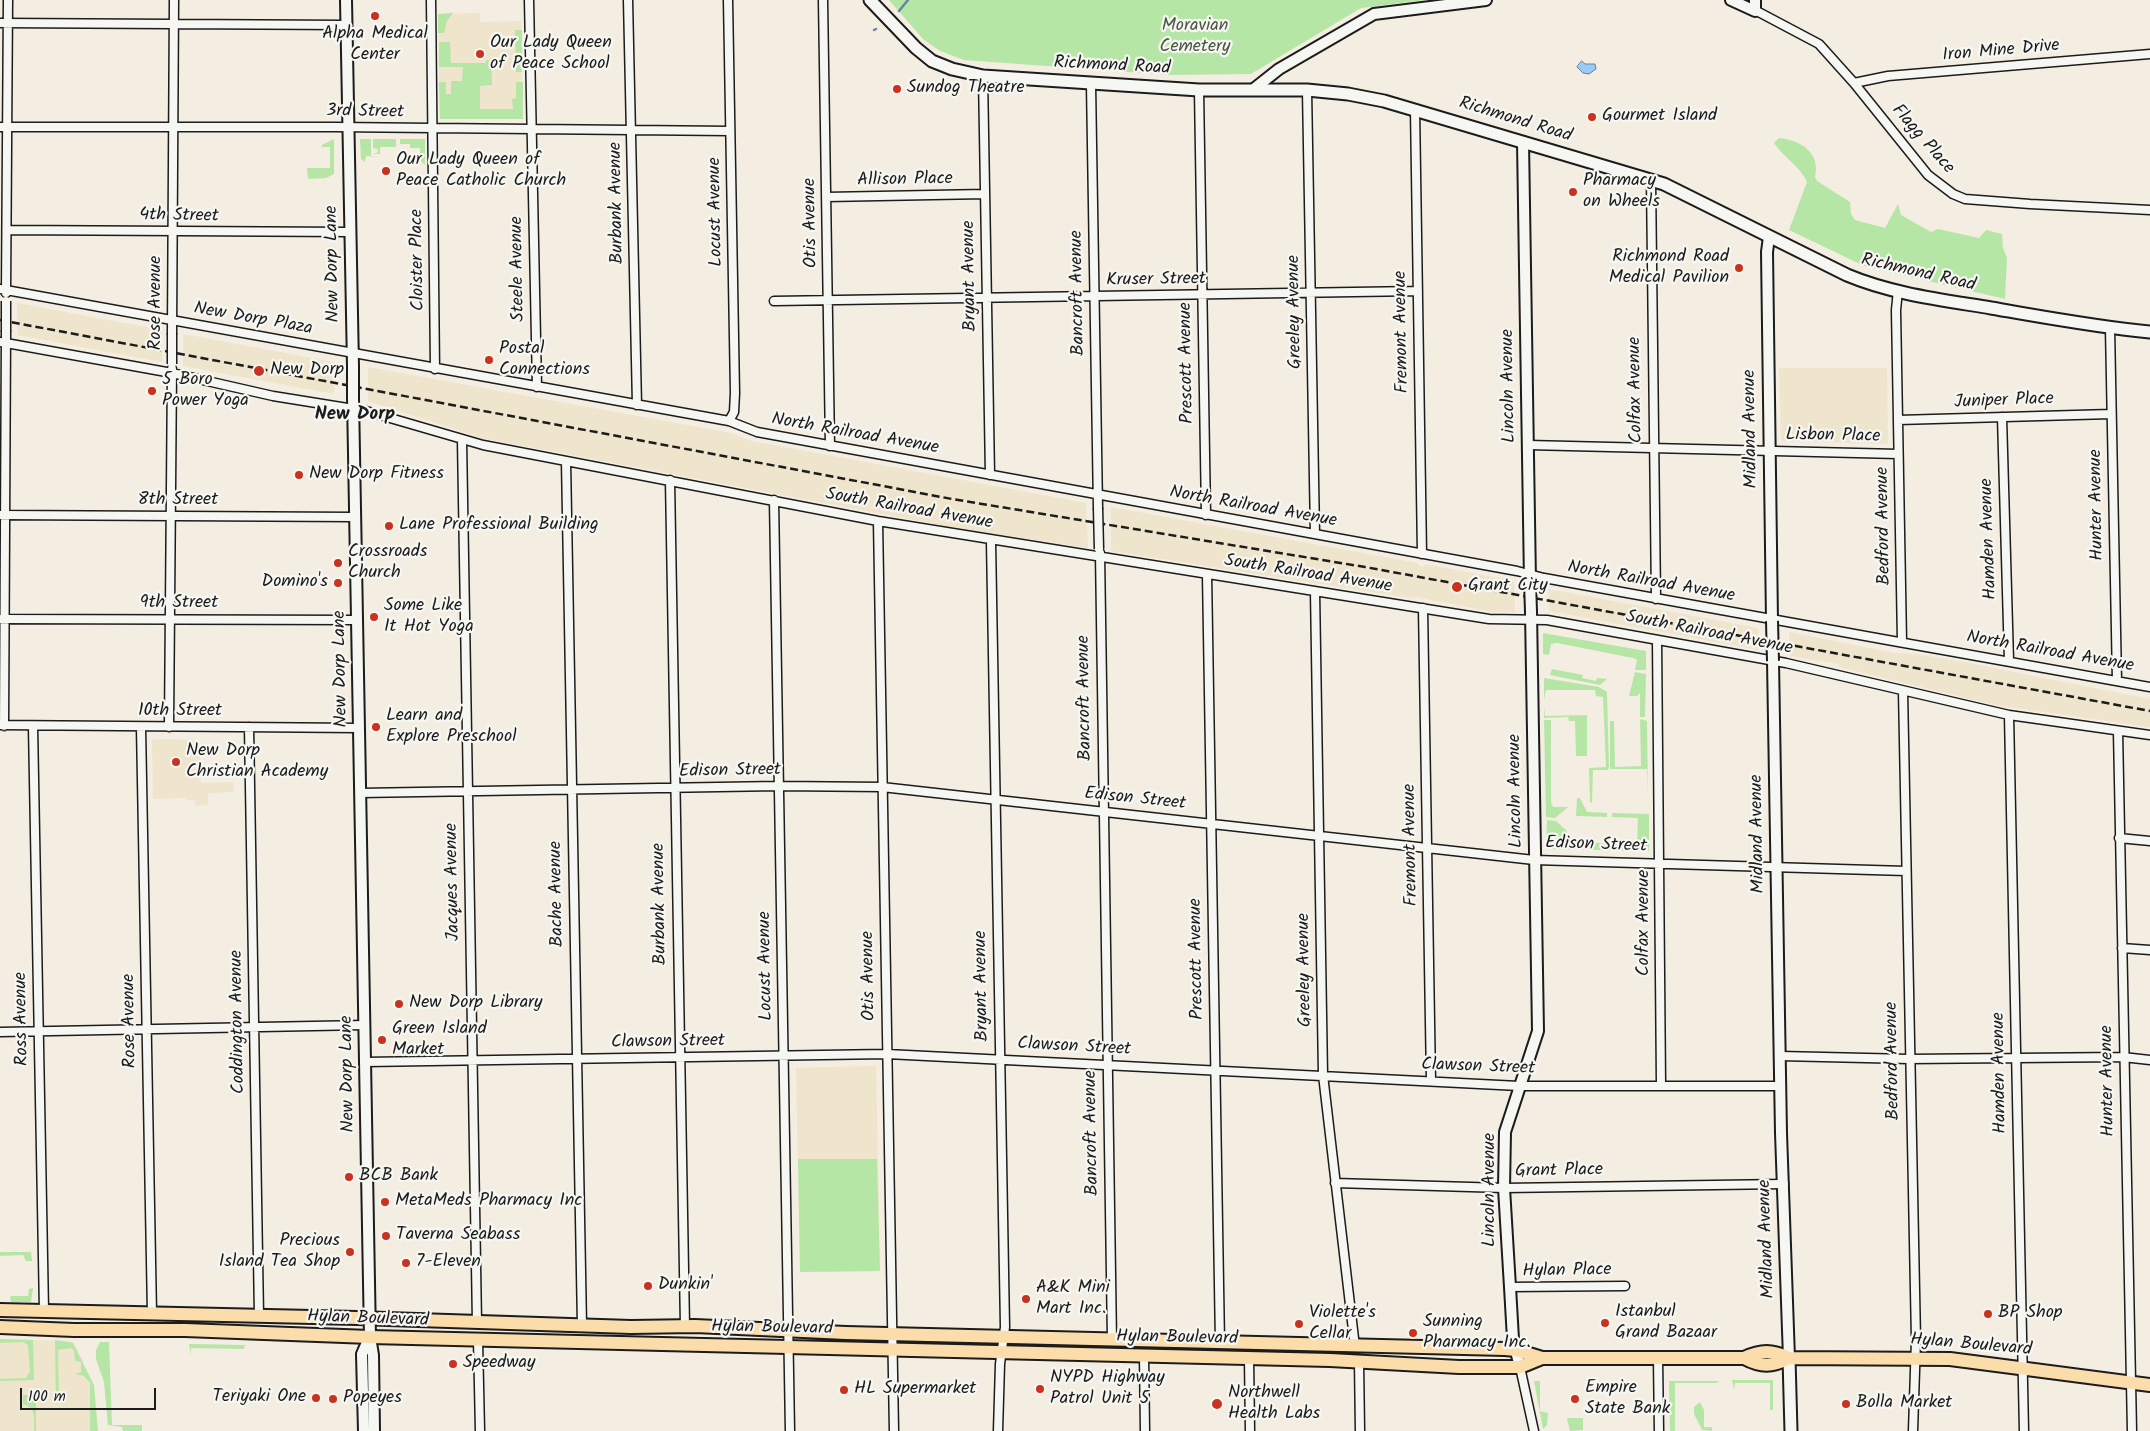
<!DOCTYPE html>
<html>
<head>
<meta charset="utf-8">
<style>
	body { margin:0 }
	#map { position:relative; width:2150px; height:1431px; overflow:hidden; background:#f3eee1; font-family:Kalam,sans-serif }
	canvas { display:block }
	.scale { position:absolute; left:20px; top:1388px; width:136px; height:22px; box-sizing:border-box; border:2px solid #1c1c1c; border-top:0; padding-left:6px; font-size:15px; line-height:18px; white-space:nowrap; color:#1c1c1c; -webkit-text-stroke:4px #f6f6f2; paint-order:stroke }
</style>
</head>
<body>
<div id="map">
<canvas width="2150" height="1431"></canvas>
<div class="scale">100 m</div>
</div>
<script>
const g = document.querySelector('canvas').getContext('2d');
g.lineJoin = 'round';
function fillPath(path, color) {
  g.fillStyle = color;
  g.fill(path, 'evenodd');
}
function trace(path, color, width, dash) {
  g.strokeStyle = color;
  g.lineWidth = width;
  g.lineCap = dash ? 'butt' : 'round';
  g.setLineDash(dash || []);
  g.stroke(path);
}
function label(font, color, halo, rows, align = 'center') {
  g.font = font + ' Kalam,sans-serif';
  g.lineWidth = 4.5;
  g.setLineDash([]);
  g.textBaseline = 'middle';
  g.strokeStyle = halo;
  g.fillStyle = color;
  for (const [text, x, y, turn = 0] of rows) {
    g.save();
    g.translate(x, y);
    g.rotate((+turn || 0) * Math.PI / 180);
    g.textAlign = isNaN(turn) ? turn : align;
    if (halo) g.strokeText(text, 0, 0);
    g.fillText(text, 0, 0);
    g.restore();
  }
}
const built = new Path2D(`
	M 480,13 L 480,22 L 521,21 L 523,119 L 440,119 L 438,14 Z
	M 17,303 L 162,330 L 162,362 L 18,335 Z
	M 183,334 L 333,362 L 334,394 L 183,366 Z
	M 368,367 L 731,433 L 752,441 L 1086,503 L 1088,548 L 951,527 L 482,438 L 368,401 Z
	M 1779,368 L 1887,368 L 1888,444 L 1781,441 Z
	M 1111,507 L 1417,563 L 1419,566 L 1423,567 L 1425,564 L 1514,581 L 1515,612 L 1493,612 L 1416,597 L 1410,598 L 1111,551 Z
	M 1548,589 L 1758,628 L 1759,650 L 1549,611 Z
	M 1789,632 L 1894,653 L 1917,654 L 1964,662 L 2150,699 L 2150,727 L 1995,705 L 1839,667 L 1839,664 L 1790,656 Z
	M 154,739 L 199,740 L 201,783 L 233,782 L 234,792 L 208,793 L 208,805 L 195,806 L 195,800 L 187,800 L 186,798 L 153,799 L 152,741 Z
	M 876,1066 L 880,1271 L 800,1272 L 796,1068 Z
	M 0,1339 L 70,1341 L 73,1343 L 83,1360 L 84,1376 L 90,1383 L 90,1431 L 0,1431 Z`);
const green = new Path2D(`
	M 889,0 L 1426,0 L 1361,8 L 1251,74 L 1170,75 L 964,60 L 940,51 L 923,39 Z
	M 453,13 L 447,21 L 444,33 L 438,33 L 438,14 Z
	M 515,30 L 522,30 L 522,72 L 516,72 Z
	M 439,42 L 450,42 L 451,63 L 486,63 L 486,60 L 491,60 L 492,85 L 480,86 L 480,109 L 513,109 L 512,99 L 516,98 L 516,82 L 523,82 L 523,119 L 440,119 L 439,82 L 446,82 L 446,94 L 451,94 L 451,81 L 462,81 L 463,67 L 439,67 Z
	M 1779,138 C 1800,140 1821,152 1815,177 L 1817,181 L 1850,202 L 1851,214 L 1855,220 L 1885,228 L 1898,204 L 1901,215 L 1931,232 L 1938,229 L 1979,238 L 1986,230 L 2002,234 L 2003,248 L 2007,258 L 2005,299 L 1864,266 L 1789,230 L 1807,182 C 1800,166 1784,158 1774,143 Z
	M 334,139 L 334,174 L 326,178 L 308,179 L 307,168 L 330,168 L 330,147 L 322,147 L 322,145 Z
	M 360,139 L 371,139 L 371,156 L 380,157 L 366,156 L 365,162 L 361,159 Z
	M 373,139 L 396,139 L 396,147 L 380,147 L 380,154 L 375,154 L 374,153 L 377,153 L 378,149 L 373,148 Z
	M 400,139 L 425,139 L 425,165 L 420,160 L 420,148 L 410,148 L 410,144 L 400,144 Z
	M 1543,633 L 1646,651 L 1646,670 L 1635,670 L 1637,660 L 1633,658 L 1557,643 L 1551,644 L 1549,655 L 1543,654 Z
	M 1552,669 L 1583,675 L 1582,678 L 1596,681 L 1597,678 L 1607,679 L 1600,685 L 1550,675 Z
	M 1635,672 L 1646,674 L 1645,717 L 1640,717 L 1640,693 L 1637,696 L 1629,696 Z
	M 1544,678 L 1599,687 L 1607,692 L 1609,767 L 1608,770 L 1593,770 L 1592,803 L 1590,802 L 1589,768 L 1606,767 L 1603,697 L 1596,696 L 1595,690 L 1546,690 L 1544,700 Z
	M 1544,707 L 1545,716 L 1587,715 L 1587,756 L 1576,756 L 1575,721 L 1569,721 L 1568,717 L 1544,718 Z
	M 1640,719 L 1647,721 L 1648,796 L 1647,769 L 1610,769 L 1610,721 L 1614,721 L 1615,767 L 1641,766 Z
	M 1544,720 L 1551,720 L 1551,802 L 1553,807 L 1568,807 L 1555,818 L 1546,817 Z
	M 1577,798 L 1580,798 L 1587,812 L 1607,813 L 1607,817 L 1576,816 Z
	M 1612,813 L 1649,814 L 1649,851 L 1546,849 L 1547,820 L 1556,821 L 1567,831 L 1567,842 L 1637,844 L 1638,818 L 1612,817 Z
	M 798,1159 L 877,1159 L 880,1271 L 800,1272 Z
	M 0,1252 L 31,1252 L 32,1261 L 26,1261 L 23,1255 L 0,1256 Z
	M 33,1288 L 31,1302 L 11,1302 L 10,1296 L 28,1296 L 29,1289 Z
	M 0,1339 L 33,1340 L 34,1380 L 0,1381 L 0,1379 L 26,1378 L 30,1371 L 28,1345 L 23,1342 L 0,1343 Z
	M 55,1340 L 73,1343 L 94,1385 L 98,1431 L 90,1431 L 90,1383 L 84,1376 L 75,1374 L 81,1372 L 81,1362 L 75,1361 L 74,1351 L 72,1348 L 58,1350 L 59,1399 L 65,1401 L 56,1402 Z
	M 100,1342 L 109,1342 L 112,1425 L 142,1425 L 142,1431 L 123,1431 L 122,1427 L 108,1425 L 104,1382 L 96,1359 L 96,1350 Z
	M 189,1344 L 245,1345 L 244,1349 L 191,1348 L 191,1355 Z
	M 1732,1380 L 1773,1380 L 1773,1410 L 1770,1410 L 1770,1383 L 1735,1383 L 1734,1390 Z
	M 1534,1381 L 1540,1381 L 1540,1411 L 1548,1413 L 1547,1425 L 1543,1429 Z
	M 1669,1381 L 1720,1381 L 1716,1383 L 1675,1383 L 1675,1431 L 1670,1431 Z
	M 23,1395 L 36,1395 L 36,1431 L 34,1431 C 34,1420 37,1407 23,1404 Z
	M 1700,1402 L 1704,1410 L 1704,1427 L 1712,1427 L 1712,1431 L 1702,1430 L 1694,1414 L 1694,1407 Z
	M 1583,1409 L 1583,1430 L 1570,1431 L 1567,1418 L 1583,1418 Z`);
const water = new Path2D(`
	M 1582,61 L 1585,64 L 1595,64 L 1596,69 L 1589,74 L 1583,73 L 1577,67 Z`);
const stream = new Path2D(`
	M 899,11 L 908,0
	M 874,30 L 876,29`);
const minor = new Path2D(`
	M 431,0 L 435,369
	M 529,0 L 537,387
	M 628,0 L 637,405
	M 728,0 L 735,393 L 734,412 L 729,421
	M 823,0 L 830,446
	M 1751,8 L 1819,44 L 1854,83 L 1928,175 L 1953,194 L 1965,199 L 2030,204 L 2150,210
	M 0,23 L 346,25
	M 983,76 L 990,475
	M 1854,83 L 1888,76 L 2150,54
	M 1091,84 L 1098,508
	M 1199,90 L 1206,515
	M 1307,90 L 1315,534
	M 1415,109 L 1422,554
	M 0,127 L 335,127 L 730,131
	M 1651,180 L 1656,599
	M 826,197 L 985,194
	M 7,230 L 350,232
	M 0,289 L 729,421 L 757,432 L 1517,571 L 1544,578 C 1746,616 1948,650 2150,687
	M 1898,290 L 1896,310 L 1902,642
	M 6,293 L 8,0
	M 774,301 L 1418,291
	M 2110,328 L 2117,681
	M 172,333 L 174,0
	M 0,342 L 172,373 L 273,396 L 366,411 L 483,445 L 878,521 L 1489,619 L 1547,620 L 1786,663 L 2009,715 L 2150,735
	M 2002,417 L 2009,661
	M 1898,420 L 2111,414
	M 462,440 L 477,1323
	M 1528,445 L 1898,454
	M 566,461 L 582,1326
	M 670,480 L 685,1326
	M 774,500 L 790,1431
	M 0,515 L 355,517
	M 878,521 L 894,1431
	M 991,541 L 1005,1327 L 1000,1364 L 998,1431
	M 1100,553 L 1112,1340
	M 1207,574 L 1220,1343
	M 1315,591 L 1323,1075 L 1355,1347
	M 1423,608 L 1431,1081
	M 0,619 L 357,620
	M 1657,640 L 1661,1085
	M 1903,691 L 1916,1340 L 1913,1431
	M 2009,715 L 2024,1431
	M 1,725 L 359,728
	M 4,726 L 6,332
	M 33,726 L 44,1311
	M 141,727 L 152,1314
	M 169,727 L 172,369
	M 249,727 L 259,1316
	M 2118,731 L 2132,1431
	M 360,793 L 778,786 L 882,787 L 1534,860 L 1906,871
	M 2119,838 L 2150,841
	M 2122,948 L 2150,950
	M 0,1032 L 365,1025
	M 1780,1056 L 1909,1059 L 2123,1057 L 2150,1060
	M 365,1062 L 887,1054 L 1519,1086 L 1780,1086
	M 1335,1183 L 1504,1188 L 1784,1184
	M 1510,1287 L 1625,1286
	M 478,1340 L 480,1431
	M 1144,1356 L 1145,1431
	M 1249,1358 L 1250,1431
	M 1658,1359 L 1659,1431
	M 1359,1361 L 1360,1431
	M 1520,1367 L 1534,1431`);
const tertiary = new Path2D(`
	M 346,0 L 353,366
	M 1731,0 L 1755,11 L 1755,0
	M 1255,88 L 1279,69 L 1374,14 L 1486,0
	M 1523,142 L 1530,581
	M 1769,237 L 1767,252 L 1772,621
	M 353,398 L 370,1337 L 373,1355 L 374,1431
	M 1773,661 L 1781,1133 L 1789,1358
	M 1520,1367 L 1513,1339 L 1510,1287 L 1504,1188 L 1505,1132 L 1538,1031 L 1531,612
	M 364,1431 L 362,1354 L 369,1338`);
const secondary = new Path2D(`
	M 870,0 L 916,48 L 932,61 L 952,69 L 983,76 L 1199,90 L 1307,90 L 1348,94 L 1384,101 L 1664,184 L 1847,275 C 1892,294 1943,300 1991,308 C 2044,317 2097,327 2150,332
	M 1789,1358 L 1791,1431`);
const primary = new Path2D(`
	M 0,1310 L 357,1318 L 631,1327 L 695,1326 L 846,1333 L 1505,1349 L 1516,1350 L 1542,1358 L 1744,1358 C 1761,1350 1772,1350 1789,1358 L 1950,1359 L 2150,1385
	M 0,1327 L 74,1330 L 185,1330 L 370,1337 L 1330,1360 L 1459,1367 L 1520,1367 L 1542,1358
	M 1744,1358 C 1761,1367 1772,1367 1789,1358`);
const rail = new Path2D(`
	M 0,320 L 952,499 L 1365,567 L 2150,711`);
const minorBridge = new Path2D(`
	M 6,301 L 6,332
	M 172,364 L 172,333
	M 1098,508 L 1099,549`);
const tertiaryBridge = new Path2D(`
	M 353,366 L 353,398
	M 1530,581 L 1531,612
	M 1772,621 L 1773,661`);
const markers = [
	[375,16,5,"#c8321e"],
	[480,54,5,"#c8321e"],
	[897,89,5,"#c8321e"],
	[1592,117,5,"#c8321e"],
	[386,171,5,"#c8321e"],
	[1573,192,5,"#c8321e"],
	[1739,268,5,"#c8321e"],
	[489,360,5,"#c8321e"],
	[259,371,6,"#c8321e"],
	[152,391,5,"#c8321e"],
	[299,475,5,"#c8321e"],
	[389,526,5,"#c8321e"],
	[338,563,5,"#c8321e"],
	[338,583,5,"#c8321e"],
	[1457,587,6,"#c8321e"],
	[374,617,5,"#c8321e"],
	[376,727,5,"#c8321e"],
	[176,762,5,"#c8321e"],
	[399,1004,5,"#c8321e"],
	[382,1040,5,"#c8321e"],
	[349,1177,5,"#c8321e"],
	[385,1202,5,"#c8321e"],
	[386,1236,5,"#c8321e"],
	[350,1252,5,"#c8321e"],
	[406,1263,5,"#c8321e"],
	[648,1286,5,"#c8321e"],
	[1026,1299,5,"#c8321e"],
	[1988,1314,5,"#c8321e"],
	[1605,1323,5,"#c8321e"],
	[1299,1324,5,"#c8321e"],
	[1413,1333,5,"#c8321e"],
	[453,1364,5,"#c8321e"],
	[1040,1389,5,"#c8321e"],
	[844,1390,5,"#c8321e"],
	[316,1398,5,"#c8321e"],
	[333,1399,5,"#c8321e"],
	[1575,1399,5,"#c8321e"],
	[1217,1404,6,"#c8321e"],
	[1846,1404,5,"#c8321e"]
];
const parkNames = [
	["Moravian",1195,27],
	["Cemetery",1195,48]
];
const poiNames = [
	["Alpha Medical",375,35,"center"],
	["Center",375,56,"center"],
	["Our Lady Queen",490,44],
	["of Peace School",490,65],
	["Sundog Theatre",907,89],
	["Gourmet Island",1602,117],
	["Our Lady Queen of",396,161],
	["Peace Catholic Church",396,182],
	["Pharmacy",1583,182],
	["on Wheels",1583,203],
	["Richmond Road",1729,258,"right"],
	["Medical Pavilion",1729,279,"right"],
	["Postal",499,350],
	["Connections",499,371],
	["New Dorp",270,371],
	["5 Boro",162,381],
	["Power Yoga",162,402],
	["New Dorp Fitness",309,475],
	["Lane Professional Building",399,526],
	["Crossroads",348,553],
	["Church",348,574],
	["Domino's",328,583,"right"],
	["Grant City",1468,587],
	["Some Like",384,607],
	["It Hot Yoga",384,628],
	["Learn and",386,717],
	["Explore Preschool",386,738],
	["New Dorp",186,752],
	["Christian Academy",186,773],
	["New Dorp Library",409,1004],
	["Green Island",392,1030],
	["Market",392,1051],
	["BCB Bank",359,1177],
	["MetaMeds Pharmacy Inc",395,1202],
	["Taverna Seabass",396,1236],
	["Precious",340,1242,"right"],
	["Island Tea Shop",340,1263,"right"],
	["7-Eleven",416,1263],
	["Dunkin'",658,1286],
	["A&K Mini",1036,1289],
	["Mart Inc.",1036,1310],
	["Istanbul",1615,1313],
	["Grand Bazaar",1615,1334],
	["Violette's",1309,1314],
	["Cellar",1309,1335],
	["BP Shop",1998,1314],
	["Sunning",1423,1323],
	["Pharmacy Inc.",1423,1344],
	["Speedway",463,1364],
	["NYPD Highway",1050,1379],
	["Patrol Unit 5",1050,1400],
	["Empire",1585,1389],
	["State Bank",1585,1410],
	["HL Supermarket",854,1390],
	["Northwell",1228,1394],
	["Health Labs",1228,1415],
	["Teriyaki One",306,1398,"right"],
	["Popeyes",343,1399],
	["Bolla Market",1856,1404]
];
const streetNames = [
	["Iron Mine Drive",2001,52,-5],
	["Richmond Road",1112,67,3],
	["3rd Street",365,113,1],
	["Richmond Road",1515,121,17],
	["Flagg Place",1922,140,49],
	["Allison Place",905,181,-1],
	["Burbank Avenue",618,203,-91],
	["Locust Avenue",717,212,-91],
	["4th Street",179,217,1],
	["Otis Avenue",812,223,-91],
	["Cloister Place",419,260,-91],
	["New Dorp Lane",334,264,-91],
	["Steele Avenue",519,269,-91],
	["Richmond Road",1918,274,13],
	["Bryant Avenue",971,276,-91],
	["Kruser Street",1156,281,-1],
	["Bancroft Avenue",1079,293,-91],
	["Rose Avenue",157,303,-90],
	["Greeley Avenue",1296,312,-91],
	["New Dorp Plaza",253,320,10],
	["Fremont Avenue",1403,332,-91],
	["Prescott Avenue",1188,363,-91],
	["Lincoln Avenue",1510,386,-91],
	["Colfax Avenue",1637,390,-91],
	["Juniper Place",2004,402,-2],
	["Midland Avenue",1752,429,-91],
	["North Railroad Avenue",855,435,10],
	["Lisbon Place",1833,437,1],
	["8th Street",178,501],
	["Hunter Avenue",2098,505,-91],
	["North Railroad Avenue",1253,508,10],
	["South Railroad Avenue",909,510,10],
	["Bedford Avenue",1885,526,-91],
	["Hamden Avenue",1990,539,-92],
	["South Railroad Avenue",1308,575,9],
	["North Railroad Avenue",1651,583,10],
	["9th Street",179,604],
	["South Railroad Avenue",1709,634,11],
	["North Railroad Avenue",2050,653,10],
	["New Dorp Lane",342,669,-91],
	["Bancroft Avenue",1086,698,-91],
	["10th Street",180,712],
	["Edison Street",730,772,-1],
	["Lincoln Avenue",1517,791,-91],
	["Edison Street",1135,800,6],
	["Midland Avenue",1759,834,-91],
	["Fremont Avenue",1412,845,-91],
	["Edison Street",1596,846,2],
	["Jacques Avenue",454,882,-91],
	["Bache Avenue",558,894,-91],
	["Burbank Avenue",661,904,-91],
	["Colfax Avenue",1645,923,-90],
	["Prescott Avenue",1198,959,-91],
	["Locust Avenue",767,966,-91],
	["Greeley Avenue",1306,970,-91],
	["Otis Avenue",870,976,-91],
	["Bryant Avenue",983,986,-91],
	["Ross Avenue",23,1019,-91],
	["Rose Avenue",131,1021,-91],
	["Coddington Avenue",239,1022,-91],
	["Clawson Street",668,1043,-1],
	["Clawson Street",1074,1048,3],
	["Bedford Avenue",1894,1061,-91],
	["Clawson Street",1478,1068,2],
	["Hamden Avenue",2001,1073,-91],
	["New Dorp Lane",349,1074,-91],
	["Hunter Avenue",2109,1081,-91],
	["Bancroft Avenue",1093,1133,-91],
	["Grant Place",1559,1172,-1],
	["Lincoln Avenue",1491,1190,-90],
	["Midland Avenue",1768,1239,-92],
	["Hylan Place",1567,1272,-1],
	["Hylan Boulevard",368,1320,2],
	["Hylan Boulevard",772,1329,1],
	["Hylan Boulevard",1177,1339,1],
	["Hylan Boulevard",1971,1346,5]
];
const neighbourhoodNames = [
	["New Dorp",355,416]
];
fillPath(built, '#efe4cc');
fillPath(green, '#b6e6a6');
fillPath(water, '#9ac9f5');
trace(water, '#68849e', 1);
trace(stream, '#68849e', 2.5);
trace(minor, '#1c1c1c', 11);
trace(tertiary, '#1c1c1c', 14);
trace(secondary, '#1c1c1c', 15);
trace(primary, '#1c1c1c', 16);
trace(minor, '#f6f6f2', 8);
trace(tertiary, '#f6f6f2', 10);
trace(secondary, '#f6f6f2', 11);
trace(primary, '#fbddab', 12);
trace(rail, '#1c1c1c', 2.5, [8, 4]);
trace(minorBridge, '#1c1c1c', 11, []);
trace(tertiaryBridge, '#1c1c1c', 14, []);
trace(minorBridge, '#f6f6f2', 8);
trace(tertiaryBridge, '#f6f6f2', 10);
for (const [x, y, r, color] of markers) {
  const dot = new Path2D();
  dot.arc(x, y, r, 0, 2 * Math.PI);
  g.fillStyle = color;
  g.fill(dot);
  trace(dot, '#f6f6f2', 2);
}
label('18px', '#4a5945', '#f6f6f2', parkNames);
label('18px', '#1c1c1c', '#f6f6f2', poiNames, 'left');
label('18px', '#1c1c1c', '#f6f6f2', streetNames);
label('bold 19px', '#1c1c1c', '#f6f6f2', neighbourhoodNames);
</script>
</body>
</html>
